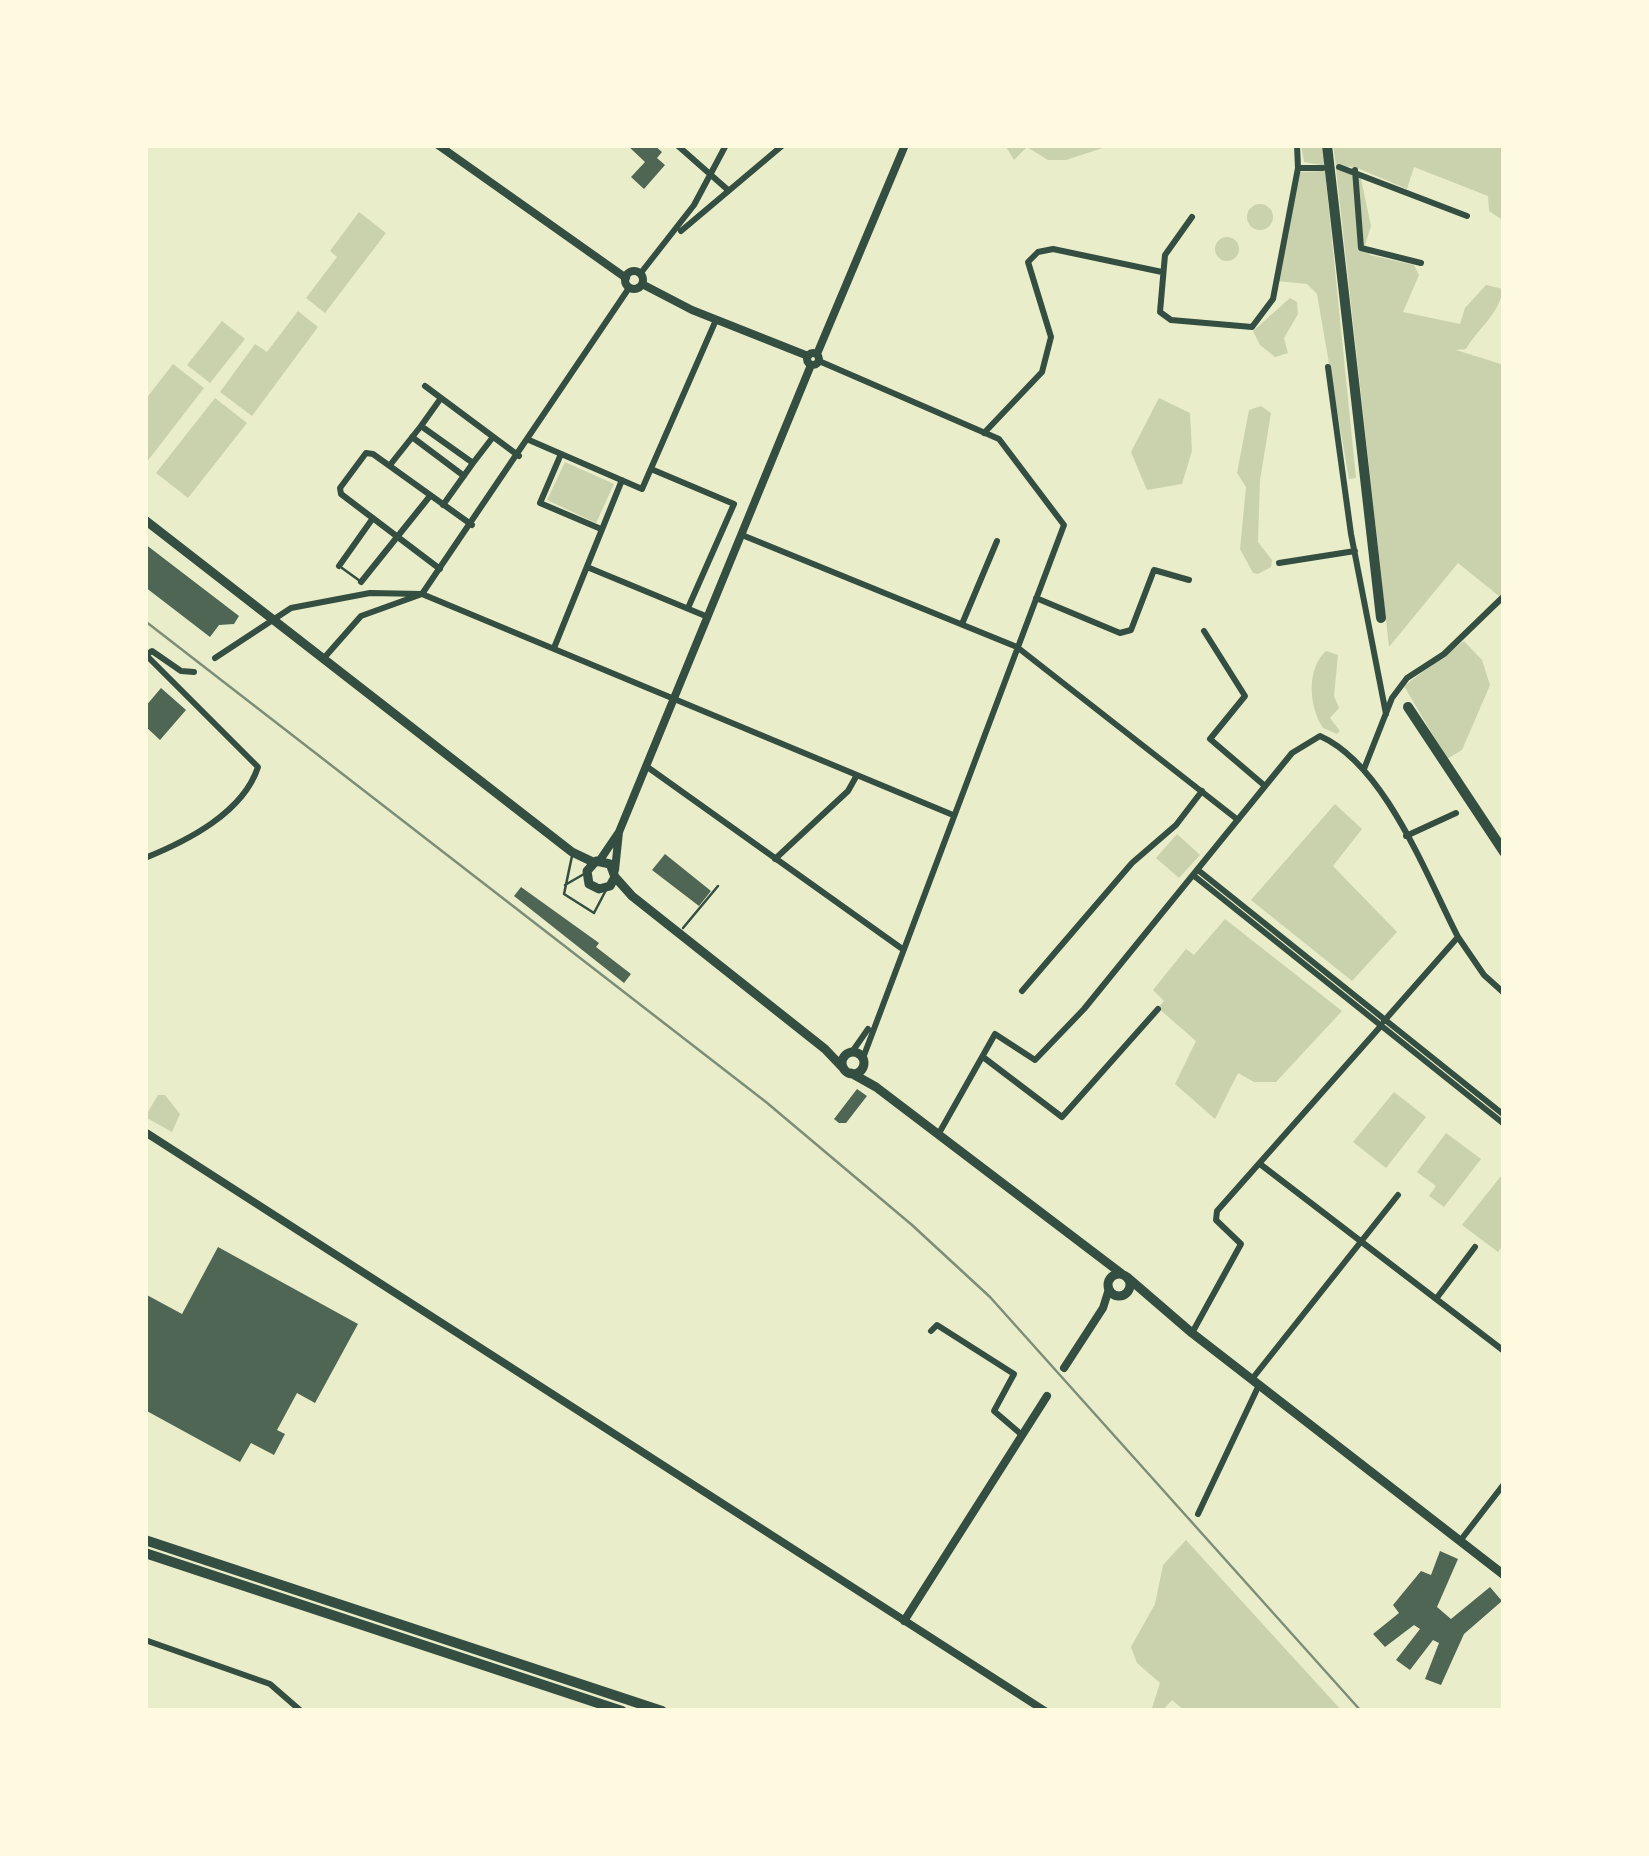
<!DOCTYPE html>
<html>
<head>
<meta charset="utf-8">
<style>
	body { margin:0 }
	#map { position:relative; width:1649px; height:1856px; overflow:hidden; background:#e9edc9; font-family:"Archivo Narrow",sans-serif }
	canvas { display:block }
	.frame { position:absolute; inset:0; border:148px solid #fefae0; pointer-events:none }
</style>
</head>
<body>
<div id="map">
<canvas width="1649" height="1856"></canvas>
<div class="frame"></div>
</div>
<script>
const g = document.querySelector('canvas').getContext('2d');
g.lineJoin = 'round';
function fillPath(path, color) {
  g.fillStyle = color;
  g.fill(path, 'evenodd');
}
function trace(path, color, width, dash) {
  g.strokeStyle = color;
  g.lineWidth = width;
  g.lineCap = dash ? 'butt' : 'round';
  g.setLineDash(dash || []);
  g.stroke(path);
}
const green = new Path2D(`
	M 1005,145 L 1112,145 L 1066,160 L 1048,160 L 1027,147 L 1014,160 Z
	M 1301,145 L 1323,145 L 1326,166 L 1304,162 Z
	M 1333,145 L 1504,145 L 1504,221 L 1489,211 L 1488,196 L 1414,167 L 1407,189 L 1355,167 L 1336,166 Z
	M 1336,169 L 1360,174 L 1371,226 L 1365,245 L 1370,255 L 1414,265 L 1419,275 L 1403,312 L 1460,324 L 1465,308 L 1486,285 L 1503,289 C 1499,315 1478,328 1466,349 L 1456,350 L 1504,365 L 1504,591 L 1499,596 L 1458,563 L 1389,647 Z
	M 1325,171 L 1356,478 L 1349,479 L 1317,294 L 1307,284 L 1277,281 L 1300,172 Z
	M1247 217a13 13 0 1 1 26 0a13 13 0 1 1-26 0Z
	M 359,212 L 386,233 L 325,313 L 306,298 L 337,257 L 330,251 Z
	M1215 249a12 12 0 1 1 24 0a12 12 0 1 1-24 0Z
	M 1290,298 L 1297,302 L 1298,314 L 1284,338 L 1288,353 L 1275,357 L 1260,345 L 1253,331 Z
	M 298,311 L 318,327 L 252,416 L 220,392 L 255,344 L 267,352 Z
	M 222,321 L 245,339 L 210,383 L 187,365 Z
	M 173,364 L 204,388 L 146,463 L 145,400 Z
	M 215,398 L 247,423 L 188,498 L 156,473 Z
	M 1159,398 L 1190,413 L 1192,451 L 1182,484 L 1147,490 L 1131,452 Z
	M 1261,406 L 1271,413 L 1260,480 L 1258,542 L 1272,560 L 1271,567 L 1258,574 L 1253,573 L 1240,549 L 1246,487 L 1237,473 L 1249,410 Z
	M 565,462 L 614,484 L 596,523 L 547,500 Z
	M 1464,641 L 1482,660 L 1490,685 L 1462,750 L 1447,759 L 1404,686 Z
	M 1326,651 L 1338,655 L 1334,696 L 1339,708 L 1330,718 L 1340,731 L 1337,734 L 1323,728 C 1309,707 1306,669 1326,651 Z
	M 1335,804 L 1362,829 L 1333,866 L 1397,932 L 1352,981 L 1251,900 Z
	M 1177,834 L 1200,855 L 1179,878 L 1156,858 Z
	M 1225,919 L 1342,1011 L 1276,1082 L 1254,1082 L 1238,1073 L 1215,1119 L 1175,1084 L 1196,1041 L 1158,1008 L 1164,1001 L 1153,990 L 1186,949 L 1194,955 Z
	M 1394,1092 L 1426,1117 L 1386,1168 L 1353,1142 Z
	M 158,1095 L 165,1095 L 180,1114 L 172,1132 L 145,1117 Z
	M 1446,1133 L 1481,1159 L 1444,1207 L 1429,1196 L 1436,1186 L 1417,1172 Z
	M 1501,1176 L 1504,1243 L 1498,1252 L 1462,1225 Z
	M 1186,1540 L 1342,1711 L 1185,1711 L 1172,1700 L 1162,1711 L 1151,1711 L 1160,1683 L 1137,1663 L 1131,1647 L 1155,1604 L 1163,1565 Z`);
const building = new Path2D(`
	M 627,145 L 654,145 L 662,152 L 657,158 L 665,165 L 644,189 L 631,177 L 645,162 Z
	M 145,544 L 239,616 L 234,624 L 219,625 L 210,637 L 145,587 Z
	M 161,688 L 186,710 L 160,740 L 145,726 L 145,707 Z
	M 665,854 L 711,891 L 699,906 L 652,870 Z
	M 521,887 L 599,943 L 596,947 L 631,974 L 624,983 L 514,896 Z
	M 857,1089 L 867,1096 L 846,1123 L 839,1123 L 834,1119 Z
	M 218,1247 L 358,1324 L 315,1403 L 297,1393 L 277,1430 L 285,1434 L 274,1455 L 251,1443 L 240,1462 L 145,1410 L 145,1294 L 182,1314 Z
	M 1440,1551 L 1458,1559 L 1437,1607 L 1451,1619 L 1490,1587 L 1502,1601 L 1464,1634 L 1441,1685 L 1425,1679 L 1439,1643 L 1433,1640 L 1410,1670 L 1396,1660 L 1420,1629 L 1414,1625 L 1385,1647 L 1373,1634 L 1399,1613 L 1393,1605 L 1421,1571 L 1431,1575 Z`);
const path = new Path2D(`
	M 683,928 L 718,886`);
const service = new Path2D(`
	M 342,568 L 360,581
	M 572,856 L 564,894 L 594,913 L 606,890
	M 565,885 L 584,874`);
const minor = new Path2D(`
	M 677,145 L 728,190
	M 1297,145 L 1298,168 L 1323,168
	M 1339,167 L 1467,216
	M 1355,170 L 1361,248 L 1421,263
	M 1192,217 L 1165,255 L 1160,312 L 1171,320 L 1252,327 L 1273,299 L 1298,168
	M 681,231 L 783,145
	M 640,274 L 694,205 L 726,145
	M 819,361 L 999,439 L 1064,525 L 863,1058
	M 1328,367 L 1351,534 L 1386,714
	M 425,386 L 519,456
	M 421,426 L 441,398
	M 984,433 L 1042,372 L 1051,337 L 1028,262 L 1038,252 L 1053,249 L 1162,272
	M 412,437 L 464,476
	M 529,440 L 642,489 L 716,320
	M 561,454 L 540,503 L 601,529
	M 390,465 L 421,426 L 473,463 L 493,437
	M 651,469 L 734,504 L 688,608
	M 443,505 L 473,463
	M 742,535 L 1017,647 L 1238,820
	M 1279,563 L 1355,551
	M 339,566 L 373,518
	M 587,567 L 708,617
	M 440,569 L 341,494 L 340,488 L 366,453 L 373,454 L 472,525
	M 361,582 L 430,496
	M 1036,598 L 1120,633 L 1131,630 L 1154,570 L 1189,580
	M 962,624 L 997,541
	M 1204,631 L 1245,696 L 1210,739 L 1265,786
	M 554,648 L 622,480
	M 146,655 L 152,651 L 181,671 L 194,672
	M 215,658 L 291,608 L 370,593 L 422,594 L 953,815
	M 324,658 L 361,616 L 422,594 L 629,288
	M 646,766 L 901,948
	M 1364,769 L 1392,698 L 1407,678 L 1444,654 L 1504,596
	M 1406,836 L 1456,813
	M 145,858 C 187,841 243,813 258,767 L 146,655
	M 775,859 L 848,791 L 857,775
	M 1198,870 L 1504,1115
	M 1193,875 L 1504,1124
	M 1458,937 L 1484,975 L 1504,993
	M 1022,991 L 1132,863 L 1176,825 L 1202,791
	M 852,1052 L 868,1029
	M 983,1057 L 1062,1117 L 1158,1009
	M 938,1135 L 995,1034 L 1035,1060 L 1084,1009 L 1292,753 L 1320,736 C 1385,765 1426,875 1458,937 L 1384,1021
	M 1260,1164 L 1504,1351
	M 1436,1299 L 1475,1247
	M 931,1331 L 937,1325 L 1014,1374 L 994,1411 L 1022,1435
	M 1192,1333 L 1241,1244 L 1216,1220 L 1217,1211 L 1380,1027
	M 1252,1379 L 1398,1195
	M 1198,1514 L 1259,1385
	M 1460,1541 L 1504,1484
	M 145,1640 L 270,1684 L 301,1711`);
const tertiary = new Path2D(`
	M 438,145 L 626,278
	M625 280a9 9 0 1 1 18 0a9 9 0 1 1-18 0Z
	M 642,284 L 692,310 L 808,356
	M 145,1132 L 1045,1711
	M 1064,1368 L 1103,1308 L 1109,1289
	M 904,1621 L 1047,1396`);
const secondary = new Path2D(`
	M807 359a6 6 0 1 1 12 0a6 6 0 1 1-12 0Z
	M 817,354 L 905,145
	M 600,860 L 619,832 L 811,365
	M 615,870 L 619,832`);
const primary = new Path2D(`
	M 145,520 L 572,852 L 593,862
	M 615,877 L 610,886 L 599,889 L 589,884 L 587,871 L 596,861 L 610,864 L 615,877 L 632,896 L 825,1049 L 844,1069
	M842 1063a11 11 0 1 1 22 0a11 11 0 1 1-22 0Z
	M 851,1073 L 876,1087 L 1122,1274
	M1108 1285a11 11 0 1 1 22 0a11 11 0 1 1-22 0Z
	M 1127,1277 L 1192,1333 L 1504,1575`);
const trunk = new Path2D(`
	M 1327,145 L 1381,618
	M 1408,707 L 1504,852`);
const motorway = new Path2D(`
	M 145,1540 L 662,1711
	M 145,1553 L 622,1711`);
const rail = new Path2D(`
	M 145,621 L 766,1102 L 912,1225 L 990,1297 L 1361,1711`);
fillPath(green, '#cad2ad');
fillPath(building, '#4f6655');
trace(path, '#344e41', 2.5);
trace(service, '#344e41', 2.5);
trace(minor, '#344e41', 6);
trace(tertiary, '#344e41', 8);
trace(secondary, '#344e41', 8);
trace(primary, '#344e41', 9);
trace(trunk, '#344e41', 10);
trace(motorway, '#344e41', 10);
trace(rail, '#7c8e77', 2.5);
</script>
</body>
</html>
